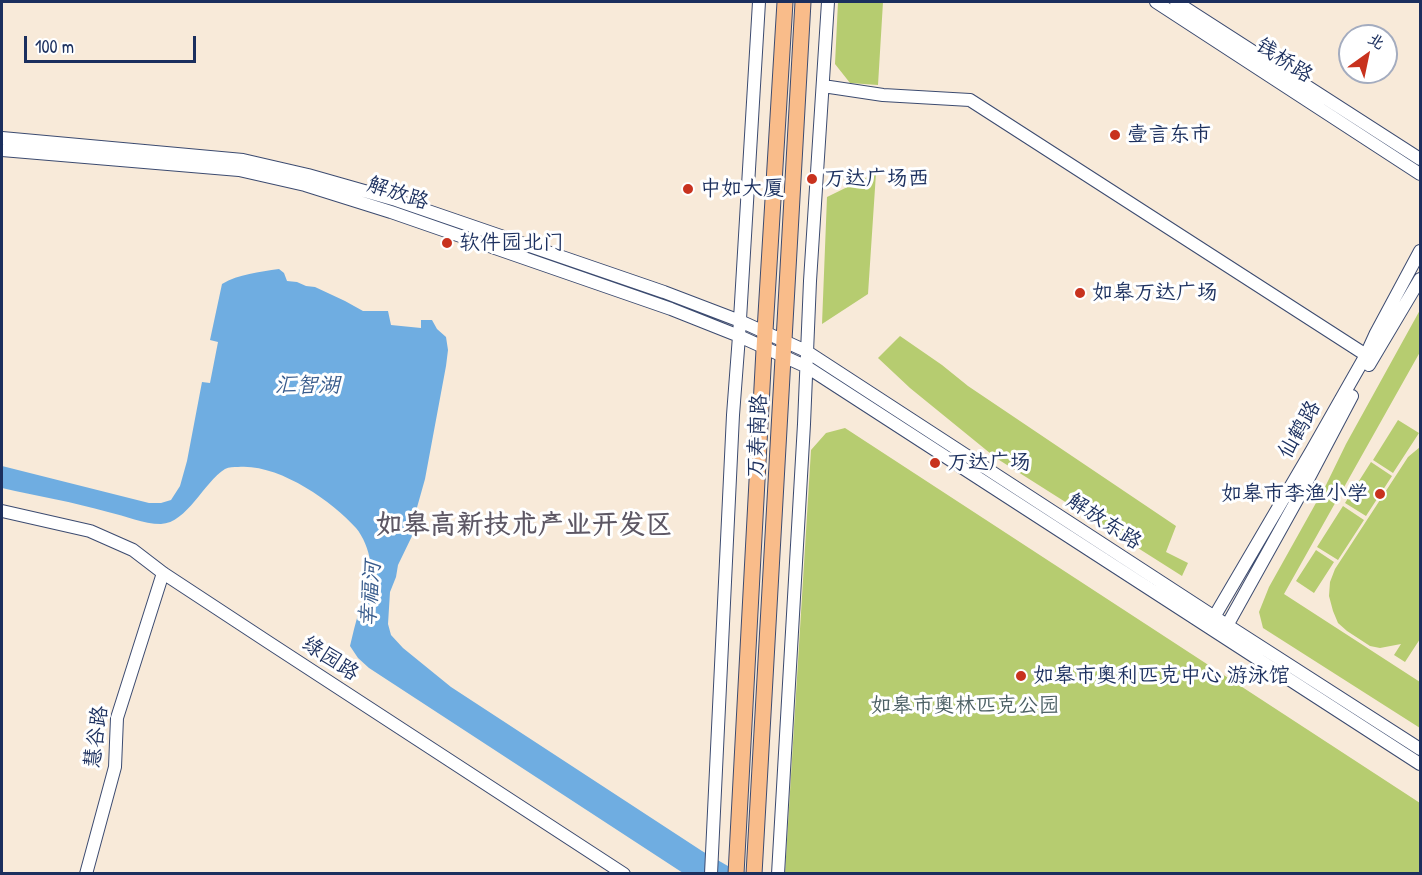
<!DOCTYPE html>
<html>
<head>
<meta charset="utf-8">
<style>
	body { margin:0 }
	#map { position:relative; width:1422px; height:875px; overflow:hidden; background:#f8ead9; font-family:"Patrick Hand","LXGW WenKai TC",sans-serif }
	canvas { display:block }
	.frame { position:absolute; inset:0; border:3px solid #1b2f5e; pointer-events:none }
	.north { position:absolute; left:1338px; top:24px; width:60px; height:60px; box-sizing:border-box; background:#fff; border:2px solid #a4acbf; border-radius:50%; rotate:33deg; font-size:16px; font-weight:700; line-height:24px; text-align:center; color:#1b2f5e }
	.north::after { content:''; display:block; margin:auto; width:21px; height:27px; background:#c8321e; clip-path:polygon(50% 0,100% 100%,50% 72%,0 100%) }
	.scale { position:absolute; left:24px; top:36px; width:172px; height:27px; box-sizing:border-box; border:3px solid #1b2f5e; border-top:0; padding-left:8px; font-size:18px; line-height:21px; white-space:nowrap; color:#1b2f5e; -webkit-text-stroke:4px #fff; paint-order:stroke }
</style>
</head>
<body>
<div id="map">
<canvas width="1422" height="875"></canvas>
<div class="frame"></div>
<div class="north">北</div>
<div class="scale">100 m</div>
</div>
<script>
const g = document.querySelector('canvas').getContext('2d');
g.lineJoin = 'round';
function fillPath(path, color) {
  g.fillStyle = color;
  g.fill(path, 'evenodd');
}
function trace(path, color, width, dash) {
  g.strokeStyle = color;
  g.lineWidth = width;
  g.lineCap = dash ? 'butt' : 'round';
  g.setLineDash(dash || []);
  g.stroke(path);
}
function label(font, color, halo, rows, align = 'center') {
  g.font = font + ' "Patrick Hand","LXGW WenKai TC",sans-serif';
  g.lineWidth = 6;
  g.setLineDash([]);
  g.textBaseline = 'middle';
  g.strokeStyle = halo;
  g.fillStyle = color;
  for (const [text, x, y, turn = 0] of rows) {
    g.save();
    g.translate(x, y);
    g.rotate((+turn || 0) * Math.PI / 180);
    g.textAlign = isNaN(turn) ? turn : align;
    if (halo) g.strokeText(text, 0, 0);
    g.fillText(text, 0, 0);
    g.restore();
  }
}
const green = new Path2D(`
	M 838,2 L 883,2 L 878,85 L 850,83 L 835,64 Z
	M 876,173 L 868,294 L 822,324 L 827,197 Z
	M 1420,310 L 1420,352 L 1284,594 L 1420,682 L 1420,728 L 1263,628 L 1259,612 L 1269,587 L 1326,485 L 1346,444 Z
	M 900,336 L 942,365 L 968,386 L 1176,526 L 1166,552 L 1188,563 L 1182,576 L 996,458 L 910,388 L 878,358 Z
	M 1398,420 L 1419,433 L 1393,473 L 1373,460 Z
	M 845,428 L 1420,803 L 1420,873 L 785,873 L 811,450 L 826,433 Z
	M 1420,447 L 1420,639 L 1405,662 L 1394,655 L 1401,644 L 1380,648 L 1370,646 L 1347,631 L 1338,623 L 1333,611 L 1329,596 L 1330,582 L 1335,569 L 1408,457 Z
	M 1371,462 L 1392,476 L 1366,516 L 1345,503 Z
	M 1343,506 L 1364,520 L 1338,560 L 1317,547 Z
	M 1316,550 L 1334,562 L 1314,593 L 1296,581 Z`);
const water = new Path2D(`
	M 279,269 L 284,273 L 287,281 L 297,282 L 306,286 L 315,287 L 345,301 L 363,311 L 388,311 L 391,325 L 421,328 L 421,320 L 432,320 L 437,329 L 446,337 L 448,350 L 446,366 L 425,479 L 416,511 L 413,534 L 398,565 L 396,577 L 390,592 L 388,624 L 391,635 L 403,648 L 451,687 L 702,851 L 740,873 L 683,873 L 369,668 L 358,658 L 350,646 C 355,623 362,602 367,579 C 368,574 370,567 370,561 C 369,551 363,536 356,528 C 331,500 277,463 238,467 C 234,467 229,467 225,469 C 204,482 187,523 161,524 C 143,524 126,516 108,512 C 73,502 37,496 2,488 L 2,466 L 149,503 L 161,503 L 171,500 L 180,486 L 187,461 L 202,382 L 210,383 L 218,342 L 210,340 L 222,284 C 239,274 259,272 279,269 Z`);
const minor = new Path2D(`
	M 1156,2 L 1420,174
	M 1176,2 L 1420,159
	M 823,86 L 883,95 L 970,100 L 1366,355
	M 2,138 L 243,160 L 308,175 L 396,200 L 664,292 L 740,321 L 806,351 L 1227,625 L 1420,749
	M 2,150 L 239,170 L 305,185 L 391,212 L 671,309 L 739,336 L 807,367 L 1420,764
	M 1369,365 L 1420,279
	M 2,511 L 90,531 L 133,550 L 163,573 L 268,642 L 624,874
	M 1210,624 L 1312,450 L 1366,355 L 1376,333 L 1420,251
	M 1224,631 L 1303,489 L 1352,396
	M 86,874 L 115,767 L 117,718 L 163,573
	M 711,874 L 733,415 L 739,336 L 759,2
	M 778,874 L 804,424 L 810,281 L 828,2`);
const major = new Path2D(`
	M 736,874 L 765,331 L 785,2
	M 754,874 L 803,2`);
const markers = [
	[1115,135,6,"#c8321e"],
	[812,179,6,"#c8321e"],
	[688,189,6,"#c8321e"],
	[447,243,6,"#c8321e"],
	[1080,293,6,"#c8321e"],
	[935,463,6,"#c8321e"],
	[1380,494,6,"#c8321e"],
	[1021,676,6,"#c8321e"]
];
const streetNames = [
	["钱桥路",1284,61,33],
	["解放路",398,194,18],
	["仙鹤路",1300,430,-60],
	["万寿南路",758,436,-87],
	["解放东路",1104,522,33],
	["绿园路",330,659,33],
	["慧谷路",97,737,-82]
];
const poiNames = [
	["壹言东市",1127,135],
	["万达广场西",824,179],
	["中如大厦",700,189],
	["软件园北门",459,243],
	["如皋万达广场",1092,293],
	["万达广场",947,463],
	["如皋市李渔小学",1368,494,"right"],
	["如皋市奥利匹克中心 游泳馆",1033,676]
];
const parkNames = [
	["如皋市奥林匹克公园",965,706]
];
const waterNames = [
	["汇智湖",307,386],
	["幸福河",371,594,-85]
];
const districtNames = [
	["如皋高新技术产业开发区",524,526]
];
fillPath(green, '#b6cc70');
fillPath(water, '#6fade1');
trace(minor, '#3c4b70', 14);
trace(major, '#3c4b70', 17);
trace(minor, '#fff', 12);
trace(major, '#f9bc8a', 15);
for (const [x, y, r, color] of markers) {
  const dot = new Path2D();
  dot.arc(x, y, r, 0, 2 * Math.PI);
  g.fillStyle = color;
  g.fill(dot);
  trace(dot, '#fff', 2);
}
label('21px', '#1b2f5e', '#fff', streetNames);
label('21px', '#1b2f5e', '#fff', poiNames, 'left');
label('21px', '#4a5e63', '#fff', parkNames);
label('italic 22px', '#385b8c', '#fff', waterNames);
label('bold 27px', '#5d5764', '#fff', districtNames);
</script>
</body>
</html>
